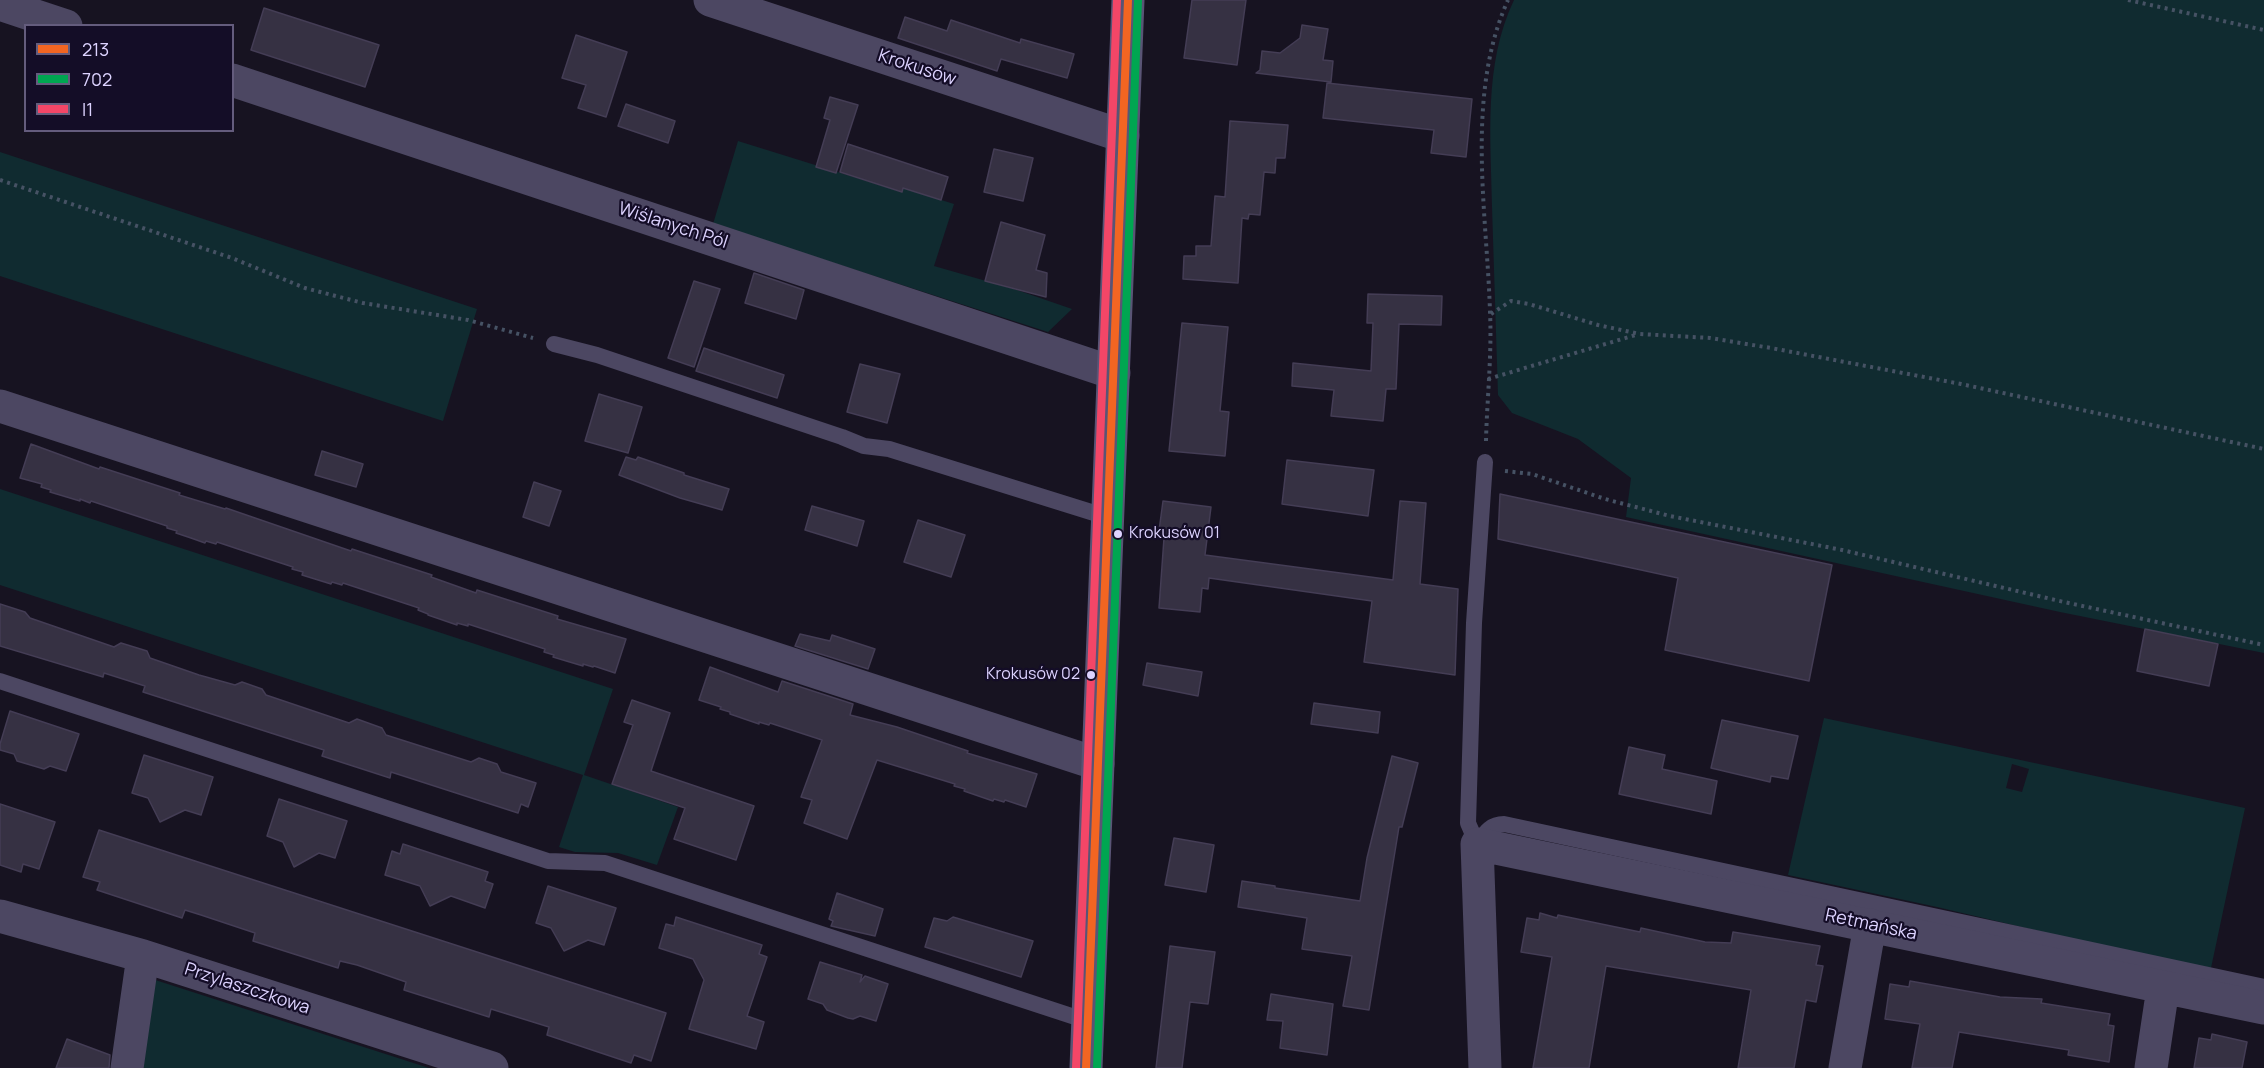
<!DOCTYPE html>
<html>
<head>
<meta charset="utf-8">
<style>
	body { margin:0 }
	#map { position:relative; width:2264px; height:1068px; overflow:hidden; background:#171321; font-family:Manrope,sans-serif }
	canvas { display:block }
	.legend { position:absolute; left:24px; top:24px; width:210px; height:108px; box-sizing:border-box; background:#140d27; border:2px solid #645c7d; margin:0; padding:8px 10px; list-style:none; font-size:18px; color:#ddd3ff }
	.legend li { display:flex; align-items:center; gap:12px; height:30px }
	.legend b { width:30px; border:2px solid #645c7d }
</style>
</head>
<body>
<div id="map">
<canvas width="2264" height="1068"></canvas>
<ul class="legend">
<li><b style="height:8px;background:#f26522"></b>213</li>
<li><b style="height:8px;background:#00a651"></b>702</li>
<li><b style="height:8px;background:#f34667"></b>I1</li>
</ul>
</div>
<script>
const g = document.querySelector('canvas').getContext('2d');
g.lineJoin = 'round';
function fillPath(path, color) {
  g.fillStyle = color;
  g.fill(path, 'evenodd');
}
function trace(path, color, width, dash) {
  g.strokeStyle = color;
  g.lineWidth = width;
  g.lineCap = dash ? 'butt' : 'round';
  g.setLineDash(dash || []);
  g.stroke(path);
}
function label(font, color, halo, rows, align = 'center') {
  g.font = font + ' Manrope,sans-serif';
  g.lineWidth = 4.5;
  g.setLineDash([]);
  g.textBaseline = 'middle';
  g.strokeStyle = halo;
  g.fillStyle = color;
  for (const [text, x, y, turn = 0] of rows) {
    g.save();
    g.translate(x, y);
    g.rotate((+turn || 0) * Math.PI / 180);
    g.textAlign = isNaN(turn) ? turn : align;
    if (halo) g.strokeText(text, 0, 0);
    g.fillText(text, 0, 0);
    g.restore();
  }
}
const green = new Path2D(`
	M 1514,0 L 2264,0 L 2264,653 L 2060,612 L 1626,517 L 1631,478 L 1578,439 L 1512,413 L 1498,395 C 1496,332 1494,270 1492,207 C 1491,138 1483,65 1514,0 Z
	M 738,141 L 902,192 L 903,188 L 954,204 L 934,266 L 1014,289 L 1072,309 L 1048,332 L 713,224 Z
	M 0,152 L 477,309 L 443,421 L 0,276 Z
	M 0,489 L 613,689 L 584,775 L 678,807 L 657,865 L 618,853 L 575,852 L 559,847 L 583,775 L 0,585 Z
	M 1824,718 L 2245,808 L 2211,968 L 2106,947 L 1937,907 L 1788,875 ZM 2012,764 L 2029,769 L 2022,792 L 2006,788 Z
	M 149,978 L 429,1068 L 137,1068 Z`);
const building = new Path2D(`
	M 1192,0 L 1246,0 L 1237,65 L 1184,58 Z
	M 264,8 L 379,45 L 365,87 L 251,50 Z
	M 905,17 L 947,31 L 951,20 L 1020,43 L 1021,39 L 1074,54 L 1067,78 L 1001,59 L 997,71 L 898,38 Z
	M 1302,25 L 1328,29 L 1323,60 L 1333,61 L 1331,82 L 1256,73 L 1260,70 L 1262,51 L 1280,53 L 1300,38 Z
	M 576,35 L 627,52 L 606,117 L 578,108 L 586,85 L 562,78 Z
	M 1327,83 L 1472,99 L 1466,157 L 1431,153 L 1434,130 L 1323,118 Z
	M 830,97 L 858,105 L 836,173 L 816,167 L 830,120 L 824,118 Z
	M 626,104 L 675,121 L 668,143 L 618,126 Z
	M 1230,121 L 1288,125 L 1285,158 L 1276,158 L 1275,173 L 1264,172 L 1260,215 L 1249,214 L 1248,219 L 1242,218 L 1238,283 L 1183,279 L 1184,256 L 1196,256 L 1196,246 L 1211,246 L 1215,196 L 1225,197 Z
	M 848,144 L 948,177 L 941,200 L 903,188 L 902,192 L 840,172 Z
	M 994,149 L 1033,158 L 1023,201 L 984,192 Z
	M 1001,222 L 1045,235 L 1036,270 L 1047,273 L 1046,297 L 985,281 Z
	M 754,273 L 804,290 L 796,319 L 745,303 Z
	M 694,281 L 720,289 L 694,367 L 668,358 Z
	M 1368,294 L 1442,296 L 1441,325 L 1399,324 L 1396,389 L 1386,389 L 1383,421 L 1331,416 L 1334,390 L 1292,386 L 1293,363 L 1371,371 L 1373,323 L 1367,323 Z
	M 1182,323 L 1228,327 L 1220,411 L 1229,412 L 1225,456 L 1169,451 Z
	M 704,348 L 784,375 L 777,398 L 696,371 Z
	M 860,364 L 900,374 L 887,423 L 847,412 Z
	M 599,394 L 642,407 L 628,453 L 585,441 Z
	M 31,444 L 99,469 L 100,467 L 180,493 L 179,495 L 225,509 L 226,508 L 351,551 L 352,549 L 432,575 L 431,577 L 476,593 L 477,590 L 558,616 L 557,619 L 626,639 L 615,673 L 594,666 L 593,667 L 583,664 L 583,666 L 553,657 L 554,655 L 544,652 L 545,649 L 468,624 L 468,626 L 457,623 L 457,625 L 428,615 L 428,614 L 418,610 L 419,608 L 343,583 L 342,585 L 332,582 L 331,584 L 302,575 L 303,572 L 292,569 L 293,567 L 238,549 L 217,542 L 216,544 L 206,541 L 205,543 L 191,538 L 176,533 L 177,531 L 167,528 L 167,526 L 91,501 L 90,503 L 80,499 L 80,501 L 50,492 L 51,490 L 41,487 L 42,484 L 20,478 Z
	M 322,451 L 363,464 L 356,487 L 315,475 Z
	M 626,457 L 636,460 L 638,457 L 684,473 L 684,475 L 729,489 L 722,510 L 680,498 L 619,475 Z
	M 1287,460 L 1374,470 L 1368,516 L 1282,504 Z
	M 534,482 L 561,491 L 549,526 L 523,517 Z
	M 1500,494 L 1832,565 L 1809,681 L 1665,650 L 1678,578 L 1498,539 Z
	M 1163,501 L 1211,507 L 1205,555 L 1393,580 L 1400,501 L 1426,503 L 1420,584 L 1458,589 L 1455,675 L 1364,662 L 1372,601 L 1209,578 L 1208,589 L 1202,588 L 1200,612 L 1159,608 L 1164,538 L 1158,538 Z
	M 812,506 L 864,521 L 857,546 L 805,530 Z
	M 918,520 L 965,535 L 951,577 L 904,562 Z
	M 0,604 L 25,612 L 30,618 L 114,647 L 121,643 L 147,651 L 150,658 L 199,675 L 235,685 L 242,682 L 262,689 L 266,695 L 349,723 L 357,719 L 382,728 L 386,735 L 471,762 L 479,758 L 497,764 L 501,772 L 536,783 L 528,807 L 521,804 L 518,813 L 391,772 L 390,778 L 322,756 L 324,750 L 143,692 L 145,686 L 104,673 L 103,677 L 0,646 Z
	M 2145,629 L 2218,644 L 2209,686 L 2137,671 Z
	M 800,634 L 830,641 L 832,635 L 875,649 L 868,669 L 795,646 Z
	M 1147,663 L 1202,672 L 1198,696 L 1143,685 Z
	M 710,667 L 778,692 L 782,681 L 853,704 L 850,715 L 897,727 L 968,751 L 967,753 L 1037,774 L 1026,807 L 1005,800 L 1004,802 L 994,799 L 993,801 L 964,791 L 965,789 L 954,786 L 955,784 L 877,760 L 847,839 L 804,823 L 812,800 L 801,797 L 822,740 L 770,723 L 769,725 L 759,722 L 759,724 L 730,714 L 730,712 L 720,709 L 721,707 L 699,700 Z
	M 632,700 L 670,713 L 651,771 L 754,806 L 736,860 L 674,839 L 685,808 L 612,784 L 633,725 L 624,722 Z
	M 1314,703 L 1380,712 L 1378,733 L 1311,724 Z
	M 10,711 L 79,734 L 66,771 L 50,766 L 44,769 L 17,761 L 14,754 L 0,750 L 0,744 Z
	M 1722,720 L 1798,736 L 1788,779 L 1771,776 L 1770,782 L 1711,768 Z
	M 1629,747 L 1665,755 L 1662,769 L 1717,781 L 1711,814 L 1619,794 Z
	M 144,755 L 213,777 L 201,815 L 185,810 L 160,822 L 148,798 L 132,793 Z
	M 1392,756 L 1418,763 L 1402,827 L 1399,827 L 1369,1010 L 1343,1006 L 1352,956 L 1302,949 L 1307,918 L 1238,907 L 1242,881 L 1275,886 L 1275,888 L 1360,901 L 1367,858 Z
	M 279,799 L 347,821 L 335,858 L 319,853 L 294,867 L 283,842 L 267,836 Z
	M 0,804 L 55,822 L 39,869 L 23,864 L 21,872 L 0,865 Z
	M 99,830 L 666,1013 L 651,1061 L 634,1055 L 631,1063 L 547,1035 L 549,1027 L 491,1009 L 489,1017 L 404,990 L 406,982 L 357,965 L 340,961 L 338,968 L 253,941 L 255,933 L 201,915 L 185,910 L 182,918 L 97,890 L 100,882 L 83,877 Z
	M 1174,838 L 1214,845 L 1206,892 L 1165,885 Z
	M 403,844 L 488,872 L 485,881 L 493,884 L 485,908 L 451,896 L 430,906 L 420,886 L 385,875 L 392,851 L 400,854 Z
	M 548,886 L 616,908 L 604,945 L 588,940 L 564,951 L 551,928 L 536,923 Z
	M 837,893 L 883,909 L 875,936 L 831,926 L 833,921 L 829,919 Z
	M 1540,913 L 1557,918 L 1558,915 L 1640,932 L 1641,928 L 1705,942 L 1731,943 L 1733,932 L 1820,946 L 1816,965 L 1823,966 L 1816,1002 L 1806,1000 L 1794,1068 L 1738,1068 L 1751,990 L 1606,966 L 1589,1068 L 1533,1068 L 1552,957 L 1521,952 L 1527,918 L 1539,920 Z
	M 676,917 L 762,945 L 759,954 L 767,957 L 747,1016 L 764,1022 L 756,1049 L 689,1029 L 704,980 L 693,959 L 659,948 L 666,924 L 674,926 Z
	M 953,917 L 1033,941 L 1021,977 L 925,947 L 934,918 L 947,921 Z
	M 1170,946 L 1215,952 L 1208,1004 L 1190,1002 L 1182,1068 L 1156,1068 Z
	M 820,962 L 862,975 L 860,982 L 865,976 L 888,984 L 876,1021 L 860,1016 L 853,1019 L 848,1018 L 827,1010 L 823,1004 L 808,999 Z
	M 1910,981 L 2000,997 L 2042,999 L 2041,1003 L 2110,1014 L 2108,1025 L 2114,1026 L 2109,1062 L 2068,1055 L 2069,1050 L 1959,1032 L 1952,1068 L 1912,1068 L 1920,1024 L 1885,1019 L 1890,984 L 1909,987 Z
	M 1271,994 L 1333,1004 L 1327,1055 L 1280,1048 L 1283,1021 L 1267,1020 Z
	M 2212,1034 L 2247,1042 L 2242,1068 L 2194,1068 L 2199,1038 L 2211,1040 Z
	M 67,1039 L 110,1055 L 109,1068 L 56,1068 Z`);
const path = new Path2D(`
	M 2128,0 L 2264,30
	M 0,180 L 232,258 L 305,288 L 363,303 L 468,320 L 533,338
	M 1491,314 L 1511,301 L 1529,304 L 1598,325 L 1640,334 L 1710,338 L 1771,348 L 1961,384 L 2264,449
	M 1488,379 L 1639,334
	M 1486,441 C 1487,398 1492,355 1490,312 C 1487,212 1465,95 1508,0
	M 1505,471 L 1532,474 L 1605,499 L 1670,516 L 1842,550 L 2064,602 L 2264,645`);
const service = new Path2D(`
	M 554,344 L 597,355 L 842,437 L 864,446 L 889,449 L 1107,517
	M 1485,462 L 1474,623 L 1468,823 L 1477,844 C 1485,833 1490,824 1504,824 L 2264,987
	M 0,681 L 548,861 L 605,863 L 1087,1021`);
const minor = new Path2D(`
	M 710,0 L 1123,136
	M 0,4 L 66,26
	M 232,80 L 1114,373
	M 0,406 L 1098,764
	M 0,916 L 143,956 L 492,1068
	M 127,1068 L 143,956
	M 1485,1068 L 1477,844 L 2264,1008
	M 1845,1068 L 1870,925
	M 2151,1068 L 2163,988`);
const secondary = new Path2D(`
	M 1086,1068 L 1128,0`);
const bus1 = new Path2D(`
	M 1086,1068 L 1128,0`);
const bus2 = new Path2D(`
	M 1097,1068 L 1138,0`);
const bus3 = new Path2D(`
	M 1076,1068 L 1117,0`);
const markers = [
	[1118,534,5,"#ddd3ff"],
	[1091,675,5,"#ddd3ff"]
];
const busNames = [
	["Krokusów 01",1129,534],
	["Krokusów 02",1080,675,"right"]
];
const streetNames = [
	["Krokusów",917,68,18],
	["Wiślanych Pól",673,226,18],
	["Retmańska",1871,925,12],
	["Przylaszczkowa",247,989,18]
];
fillPath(green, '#102b30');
fillPath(building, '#363143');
trace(building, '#443d55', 1.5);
trace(path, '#465264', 4, [3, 4.5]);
trace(service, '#4c4762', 16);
trace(minor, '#4c4762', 33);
trace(secondary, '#595475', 33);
trace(bus1, '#f26522', 8);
trace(bus2, '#00a651', 8);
trace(bus3, '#f34667', 8);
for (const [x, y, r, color] of markers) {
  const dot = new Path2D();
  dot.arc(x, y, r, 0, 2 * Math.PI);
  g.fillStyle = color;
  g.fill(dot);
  trace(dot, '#140d27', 2);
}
label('16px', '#ddd3ff', '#140d27', busNames, 'left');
label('18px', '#ddd3ff', '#140d27', streetNames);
</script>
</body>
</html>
